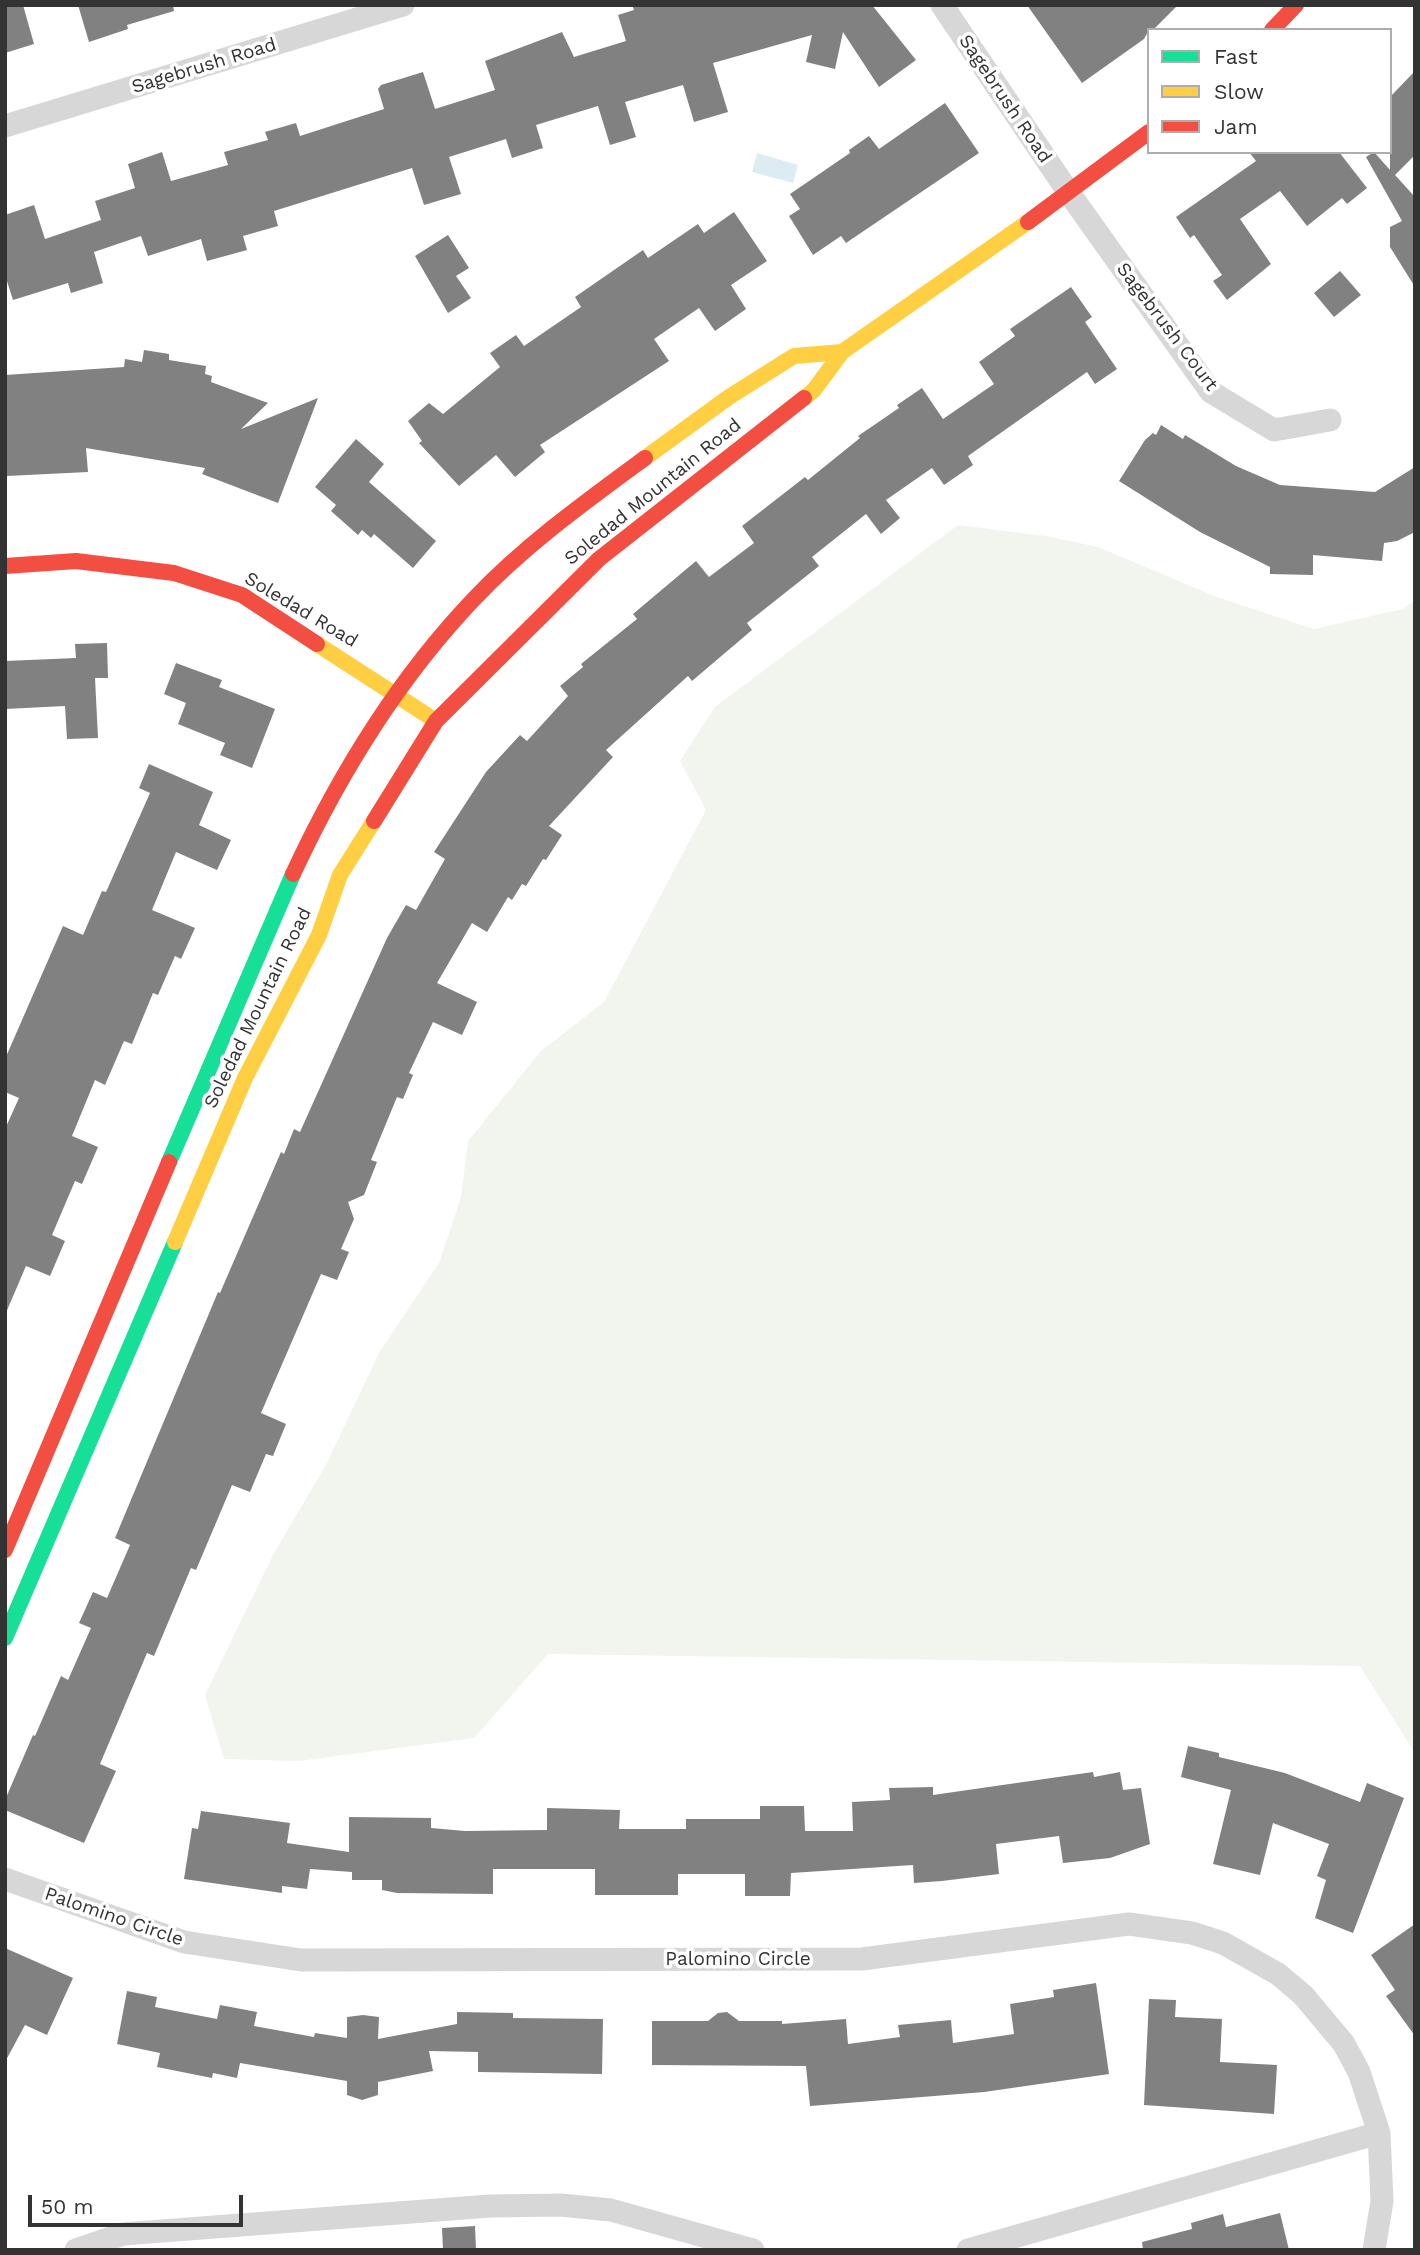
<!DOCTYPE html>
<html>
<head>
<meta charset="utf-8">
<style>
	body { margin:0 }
	#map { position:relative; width:1420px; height:2255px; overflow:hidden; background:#fff; font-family:"Work Sans",sans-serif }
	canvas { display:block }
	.frame { position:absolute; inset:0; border:7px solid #333; pointer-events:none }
	.legend { position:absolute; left:1147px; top:28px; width:245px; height:126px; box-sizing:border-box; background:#fff; border:2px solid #adadad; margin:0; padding:9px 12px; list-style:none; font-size:21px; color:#333 }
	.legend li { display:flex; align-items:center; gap:14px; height:35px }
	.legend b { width:35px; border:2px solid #adadad }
	.scale { position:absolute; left:28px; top:2195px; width:215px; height:32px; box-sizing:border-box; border:4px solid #333; border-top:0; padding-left:9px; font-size:21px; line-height:24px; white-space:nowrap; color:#333; -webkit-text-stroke:5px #fff; paint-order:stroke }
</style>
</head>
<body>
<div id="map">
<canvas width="1420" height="2255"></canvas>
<div class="frame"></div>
<ul class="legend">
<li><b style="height:9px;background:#16e098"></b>Fast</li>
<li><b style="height:9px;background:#ffcf43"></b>Slow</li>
<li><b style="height:9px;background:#f24e42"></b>Jam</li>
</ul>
<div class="scale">50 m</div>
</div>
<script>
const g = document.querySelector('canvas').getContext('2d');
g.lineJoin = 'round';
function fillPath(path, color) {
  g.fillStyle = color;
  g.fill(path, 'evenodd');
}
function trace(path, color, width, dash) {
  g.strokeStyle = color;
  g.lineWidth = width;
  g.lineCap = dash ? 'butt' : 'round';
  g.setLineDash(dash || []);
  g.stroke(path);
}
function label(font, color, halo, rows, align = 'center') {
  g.font = font + ' "Work Sans",sans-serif';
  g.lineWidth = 7;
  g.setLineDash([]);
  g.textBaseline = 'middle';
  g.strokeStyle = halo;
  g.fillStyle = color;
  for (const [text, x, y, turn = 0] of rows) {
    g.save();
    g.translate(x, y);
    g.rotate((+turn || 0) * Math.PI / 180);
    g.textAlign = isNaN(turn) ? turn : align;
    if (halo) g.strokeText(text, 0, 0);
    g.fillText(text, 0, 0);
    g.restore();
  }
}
const green = new Path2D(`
	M 958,525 L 1046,536 L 1098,547 L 1214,596 L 1314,629 L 1403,609 L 1415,600 L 1415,1753 L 1360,1666 L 548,1654 L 474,1738 L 299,1761 L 224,1759 L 205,1695 L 273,1555 L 326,1465 L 379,1353 L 439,1263 L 461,1197 L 468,1141 L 541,1051 L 604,1002 L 706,810 L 680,761 L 715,707 Z`);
const water = new Path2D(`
	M 757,153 L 798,165 L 793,183 L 752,172 Z`);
const building = new Path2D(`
	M 5,5 L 23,5 L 34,44 L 5,53 Z
	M 78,5 L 173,5 L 174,11 L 127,25 L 128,29 L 89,42 Z
	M 632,5 L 872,5 L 916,60 L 879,87 L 843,32 L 835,69 L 806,62 L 812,35 L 713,63 L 728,112 L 694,122 L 683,85 L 625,102 L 636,137 L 610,145 L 598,106 L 536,125 L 543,148 L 512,158 L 506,139 L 449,157 L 461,194 L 424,205 L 412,168 L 274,211 L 278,226 L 243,236 L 247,250 L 207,261 L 201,239 L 148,256 L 141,236 L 94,252 L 103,283 L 71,293 L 68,283 L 13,300 L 5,275 L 5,215 L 34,205 L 45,239 L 101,220 L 95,201 L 135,188 L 128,164 L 162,152 L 171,181 L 228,165 L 224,152 L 268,140 L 265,132 L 296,123 L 300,136 L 384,109 L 378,89 L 381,85 L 423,72 L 435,109 L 495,90 L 485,61 L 562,32 L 574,57 L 626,41 L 618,15 L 634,10 Z
	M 1027,5 L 1178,5 L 1153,30 L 1149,30 L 1144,39 L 1082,83 Z
	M 1415,71 L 1415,155 L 1395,175 L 1415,197 L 1415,287 L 1390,247 L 1390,227 L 1402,221 L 1366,157 L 1374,152 L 1390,170 L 1390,97 Z
	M 945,103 L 979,153 L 846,243 L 841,236 L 813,255 L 789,216 L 800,209 L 790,194 L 850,153 L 849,150 L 869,136 L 879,149 Z
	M 1249,152 L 1339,152 L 1367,188 L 1347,204 L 1342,198 L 1307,226 L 1280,191 L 1240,219 L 1271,264 L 1227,300 L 1213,281 L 1222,275 L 1194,235 L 1190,238 L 1176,217 L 1256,161 Z
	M 734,212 L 767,261 L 731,285 L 746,309 L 715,331 L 699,308 L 654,339 L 669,361 L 540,445 L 545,452 L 515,477 L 496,455 L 459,486 L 419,443 L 422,441 L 408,421 L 429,403 L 443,414 L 500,367 L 490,353 L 516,335 L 524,346 L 581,307 L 575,297 L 643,250 L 648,258 L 698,224 L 704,233 Z
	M 448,235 L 469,268 L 456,276 L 471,298 L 448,313 L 415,256 Z
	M 1340,271 L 1361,295 L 1334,317 L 1314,293 Z
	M 1071,287 L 1092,317 L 1085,322 L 1117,369 L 1095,384 L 1087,372 L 968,456 L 973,465 L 944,485 L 932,468 L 886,500 L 900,518 L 881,534 L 866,514 L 812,557 L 819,566 L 747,623 L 752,630 L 692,681 L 688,676 L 606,750 L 613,757 L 549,826 L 562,835 L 546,860 L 543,859 L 526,886 L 522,884 L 512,900 L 508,897 L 487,932 L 472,923 L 437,983 L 477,1002 L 462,1035 L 433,1022 L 409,1073 L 413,1075 L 403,1099 L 397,1097 L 371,1160 L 377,1162 L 364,1195 L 348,1202 L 354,1219 L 341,1249 L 349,1252 L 337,1280 L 321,1274 L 261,1413 L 286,1424 L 273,1456 L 266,1454 L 250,1492 L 232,1485 L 196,1570 L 191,1568 L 154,1656 L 147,1653 L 100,1764 L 116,1771 L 84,1843 L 5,1810 L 5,1800 L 33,1735 L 35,1736 L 61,1676 L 68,1680 L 91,1628 L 79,1623 L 93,1592 L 107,1598 L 130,1545 L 115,1538 L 218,1292 L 220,1293 L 281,1152 L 284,1154 L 294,1129 L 300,1132 L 387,938 L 406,905 L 416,910 L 445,859 L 434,852 L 486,772 L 520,735 L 527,741 L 568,696 L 560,686 L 583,667 L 581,664 L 637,619 L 633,614 L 696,561 L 709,577 L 754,543 L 742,526 L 805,477 L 808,480 L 860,438 L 858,436 L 899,408 L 897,405 L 922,388 L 943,419 L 994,384 L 979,362 L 1015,336 L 1010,329 Z
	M 144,350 L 169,354 L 169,360 L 206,366 L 205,374 L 212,376 L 211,382 L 268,403 L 241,429 L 318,398 L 278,503 L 202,474 L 205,468 L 86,448 L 88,472 L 7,476 L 5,375 L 124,367 L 125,359 L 142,362 Z
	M 1161,425 L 1183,439 L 1185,435 L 1236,466 L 1280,485 L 1375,492 L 1415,467 L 1415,532 L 1397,541 L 1384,543 L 1382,561 L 1313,555 L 1313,575 L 1270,574 L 1270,567 L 1200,532 L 1119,481 L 1145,440 L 1153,433 L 1156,435 Z
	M 356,439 L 384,464 L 369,482 L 436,541 L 413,568 L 374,534 L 371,538 L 362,530 L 358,535 L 331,511 L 336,505 L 315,487 Z
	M 107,643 L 108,678 L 95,678 L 98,738 L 67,739 L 65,706 L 5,709 L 5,661 L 76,658 L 75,644 Z
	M 176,663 L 222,680 L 219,687 L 275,709 L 252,768 L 220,755 L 225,743 L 178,724 L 186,703 L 164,694 Z
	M 149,764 L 213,792 L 199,825 L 231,840 L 217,870 L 176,852 L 152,910 L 195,928 L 181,959 L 175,956 L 158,995 L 153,993 L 132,1044 L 124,1041 L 105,1085 L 95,1080 L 72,1136 L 98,1147 L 82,1184 L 75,1181 L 52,1235 L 65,1241 L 50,1276 L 26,1266 L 5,1315 L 5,1129 L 19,1098 L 5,1092 L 5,1059 L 63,926 L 83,935 L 102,891 L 106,892 L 150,793 L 139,788 Z
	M 1188,1746 L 1219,1753 L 1219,1757 L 1285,1773 L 1360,1802 L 1367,1783 L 1404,1798 L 1353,1933 L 1315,1918 L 1326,1880 L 1317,1876 L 1329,1844 L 1273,1823 L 1260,1875 L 1213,1864 L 1231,1790 L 1181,1777 Z
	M 1093,1772 L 1094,1777 L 1120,1772 L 1123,1790 L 1141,1788 L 1150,1844 L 1110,1858 L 1063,1863 L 1059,1836 L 996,1844 L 999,1874 L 942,1881 L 914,1883 L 913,1865 L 791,1873 L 790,1896 L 745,1896 L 745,1874 L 678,1874 L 678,1895 L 595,1895 L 595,1869 L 493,1869 L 493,1894 L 397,1893 L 382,1890 L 382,1880 L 352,1880 L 352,1872 L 310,1869 L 307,1889 L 282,1886 L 282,1893 L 184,1879 L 192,1828 L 198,1829 L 201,1811 L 290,1823 L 287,1843 L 349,1852 L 349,1817 L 431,1818 L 431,1828 L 465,1831 L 547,1830 L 547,1808 L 620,1810 L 619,1829 L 686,1829 L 686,1819 L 760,1819 L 760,1806 L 804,1806 L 805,1831 L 853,1831 L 852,1802 L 890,1800 L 889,1788 L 933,1787 L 933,1795 Z
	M 1415,1924 L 1415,2036 L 1386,1996 L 1395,1990 L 1371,1955 Z
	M 5,1948 L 73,1978 L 47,2035 L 25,2025 L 5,2062 Z
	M 1096,1983 L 1109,2074 L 984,2092 L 810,2106 L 806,2066 L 652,2065 L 652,2021 L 708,2021 L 718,2013 L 727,2012 L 739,2021 L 782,2021 L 782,2024 L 846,2019 L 848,2044 L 900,2037 L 898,2025 L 951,2020 L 953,2043 L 1014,2034 L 1010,2004 L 1054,1997 L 1053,1990 Z
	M 127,1991 L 157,1997 L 155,2007 L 217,2019 L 220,2005 L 257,2012 L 254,2026 L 314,2037 L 315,2033 L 347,2038 L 347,2017 L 363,2015 L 379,2017 L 378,2039 L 457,2024 L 457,2012 L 513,2013 L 513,2018 L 603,2019 L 602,2074 L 478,2072 L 478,2052 L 429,2051 L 433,2071 L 378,2082 L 378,2095 L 362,2100 L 347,2095 L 347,2081 L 240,2063 L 237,2078 L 213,2073 L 212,2078 L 157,2067 L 160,2053 L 117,2044 Z
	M 1149,1999 L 1176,2000 L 1175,2017 L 1222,2019 L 1220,2062 L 1277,2065 L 1274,2114 L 1144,2105 Z
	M 1280,2213 L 1289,2250 L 1143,2250 L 1142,2242 L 1192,2229 L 1191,2223 L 1223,2214 L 1226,2227 Z
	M 475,2226 L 476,2250 L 443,2250 L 442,2228 Z`);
const street = new Path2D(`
	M 942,5 L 1069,193 L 1211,392 L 1274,430 L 1330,420
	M 5,126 L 403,5
	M 5,1879 L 184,1942 L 301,1960 L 862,1959 L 1129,1924 L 1192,1933 L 1223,1943 L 1278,1974 L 1303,1995 L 1344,2044 L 1359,2072 L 1379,2133 L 1382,2201 L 1374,2250
	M 76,2250 L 123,2234 L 490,2206 L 561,2205 L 611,2210 L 753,2250
	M 968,2250 L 1379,2133`);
const fast = new Path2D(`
	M 169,1162 L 293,874
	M 5,1638 L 175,1242`);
const slow = new Path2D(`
	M 804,398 L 814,390 L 842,352 L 1028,222
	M 645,458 L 729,397 L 794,356 L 842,352
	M 317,644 L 436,721
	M 175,1242 L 245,1078 L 319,935 L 340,875 L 374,821`);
const jam = new Path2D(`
	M 1272,30 L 1296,5
	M 1028,222 L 1149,132
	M 5,566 L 76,561 L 174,573 L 242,595 L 317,644
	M 374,821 L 436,721 L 599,559 L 804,398
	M 293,874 C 339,775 398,679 473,600 C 524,546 585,502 645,458
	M 5,1550 L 169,1162`);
const streetNames = [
	["Sagebrush Road",204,66,-17],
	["Sagebrush Road",1005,99,56],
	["Sagebrush Court",1167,327,53],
	["Soledad Mountain Road",653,492,-39],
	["Soledad Road",301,610,31],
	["Soledad Mountain Road",258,1008,-64],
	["Palomino Circle",114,1917,19],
	["Palomino Circle",738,1959]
];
fillPath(green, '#f1f5ed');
fillPath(water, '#ddebf3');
fillPath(building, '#818181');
trace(street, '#d7d7d7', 23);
trace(fast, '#16e098', 16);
trace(slow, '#ffcf43', 16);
trace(jam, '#f24e42', 16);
label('19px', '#333', '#fff', streetNames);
</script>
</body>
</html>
